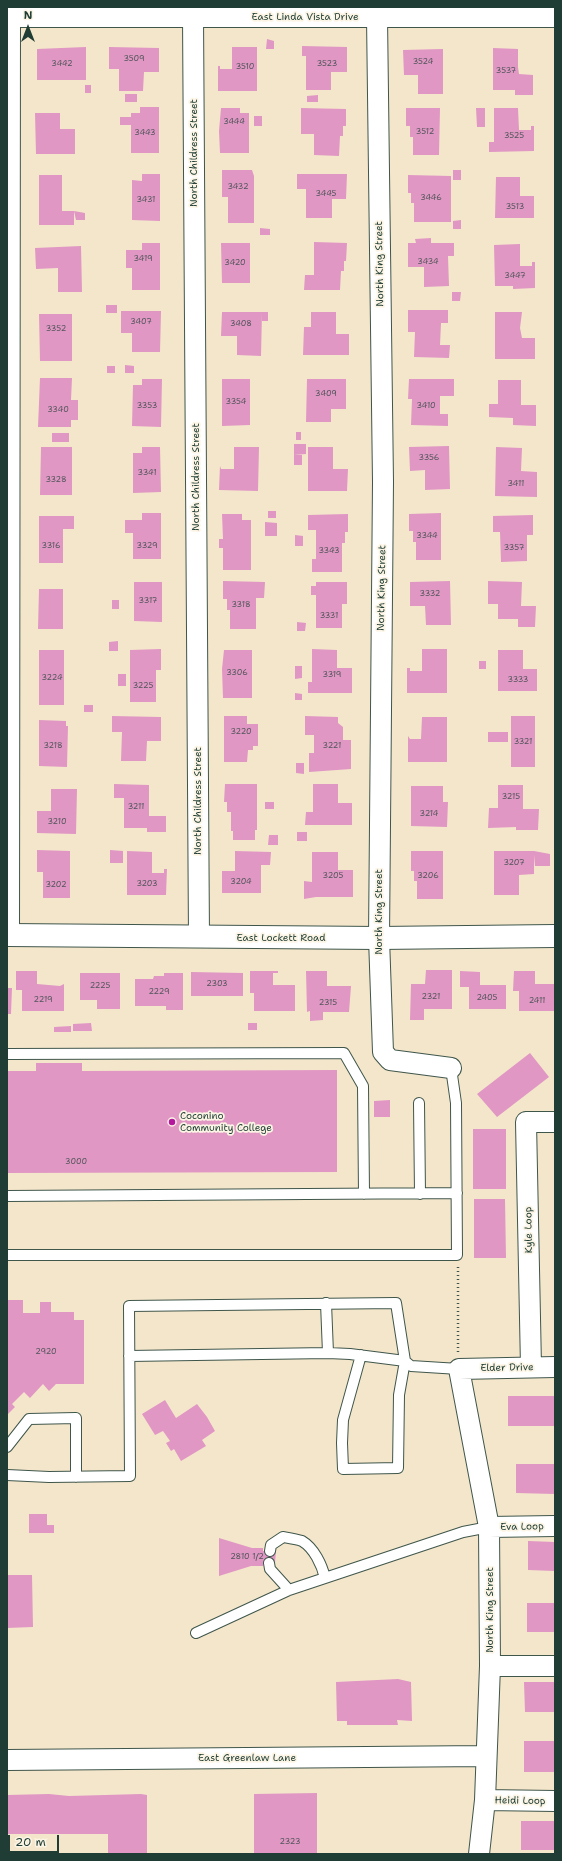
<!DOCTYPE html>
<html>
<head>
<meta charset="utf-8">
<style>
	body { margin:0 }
	#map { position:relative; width:562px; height:1861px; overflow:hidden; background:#f4e6cb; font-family:"Shantell Sans",sans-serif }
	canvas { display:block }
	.frame { position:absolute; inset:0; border:8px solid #1f3d34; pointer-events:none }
	.north { position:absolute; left:8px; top:8px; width:40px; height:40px; -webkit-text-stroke:3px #fcf5e5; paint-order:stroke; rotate:0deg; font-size:11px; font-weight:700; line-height:16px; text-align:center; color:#1f3d34 }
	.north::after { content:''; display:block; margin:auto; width:14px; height:18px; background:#1f3d34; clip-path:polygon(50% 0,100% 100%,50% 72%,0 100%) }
	.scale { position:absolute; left:8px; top:1835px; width:51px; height:18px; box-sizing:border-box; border:2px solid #1f3d34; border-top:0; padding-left:5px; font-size:12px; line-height:14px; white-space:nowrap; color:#1f3d34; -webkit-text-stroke:3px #fcf5e5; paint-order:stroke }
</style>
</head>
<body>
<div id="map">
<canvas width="562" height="1861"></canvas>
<div class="frame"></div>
<div class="north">N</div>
<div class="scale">20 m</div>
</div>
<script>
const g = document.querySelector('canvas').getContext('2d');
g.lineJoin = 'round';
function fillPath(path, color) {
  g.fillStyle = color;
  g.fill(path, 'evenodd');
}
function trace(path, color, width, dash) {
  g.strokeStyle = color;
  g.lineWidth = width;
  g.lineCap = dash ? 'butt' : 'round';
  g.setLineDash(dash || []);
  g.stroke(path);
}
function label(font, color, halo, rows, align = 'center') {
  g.font = font + ' "Shantell Sans",sans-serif';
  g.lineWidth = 3.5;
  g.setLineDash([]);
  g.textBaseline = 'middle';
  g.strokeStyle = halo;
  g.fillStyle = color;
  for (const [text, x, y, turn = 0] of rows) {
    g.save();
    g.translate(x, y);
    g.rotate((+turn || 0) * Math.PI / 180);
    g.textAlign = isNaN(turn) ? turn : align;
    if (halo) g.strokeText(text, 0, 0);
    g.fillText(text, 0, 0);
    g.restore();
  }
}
const building = new Path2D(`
	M 267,39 L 274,41 L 274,49 L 266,49 Z
	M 302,46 L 347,47 L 347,72 L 331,72 L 331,90 L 306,90 L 306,56 L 302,56 Z
	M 86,47 L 86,80 L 37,80 L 37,49 Z
	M 109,47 L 159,48 L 159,72 L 144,72 L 143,91 L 119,91 L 119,69 L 109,69 Z
	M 232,47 L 257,47 L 257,91 L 218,91 L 218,66 L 220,66 L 220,69 L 232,69 Z
	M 493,48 L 518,49 L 518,67 L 519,74 L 533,75 L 533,95 L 515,95 L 515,90 L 493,90 Z
	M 443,49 L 443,94 L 418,94 L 418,75 L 404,75 L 403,50 Z
	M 85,85 L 91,85 L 91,93 L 85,93 Z
	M 125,94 L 137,94 L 137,102 L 125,102 Z
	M 318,95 L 318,102 L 307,102 L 307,96 Z
	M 140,107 L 159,107 L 159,153 L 131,153 L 131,113 L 140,113 Z
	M 221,108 L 240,108 L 240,113 L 249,113 L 249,153 L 220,153 L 219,131 Z
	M 301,108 L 346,109 L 346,126 L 343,126 L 343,136 L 340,136 L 339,156 L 314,155 L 314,134 L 301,134 Z
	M 406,108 L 440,108 L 439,155 L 413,155 L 413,137 L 410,137 L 410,126 L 406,126 Z
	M 476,108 L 485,108 L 485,127 L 477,127 Z
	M 494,108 L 518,108 L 519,130 L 531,130 L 531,126 L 534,126 L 534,151 L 489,152 L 489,142 L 494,142 Z
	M 35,113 L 60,113 L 60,129 L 75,129 L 75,154 L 36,154 Z
	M 254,116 L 262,116 L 262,126 L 254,126 Z
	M 120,117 L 131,117 L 131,125 L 120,125 Z
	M 222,170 L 252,170 L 254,176 L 254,223 L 228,223 L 228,197 L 222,197 Z
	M 453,170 L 461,170 L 461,180 L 453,180 Z
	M 142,174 L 160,174 L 160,221 L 132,220 L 132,180 L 142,181 Z
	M 297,174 L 347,174 L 346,199 L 332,199 L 332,218 L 306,218 L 306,189 L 297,189 Z
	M 39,175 L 62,175 L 62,211 L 74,211 L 85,213 L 85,220 L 76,220 L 74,211 L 74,225 L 39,225 Z
	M 408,175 L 451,176 L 451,222 L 414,222 L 414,203 L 411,203 L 411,193 L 408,193 Z
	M 496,177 L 520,177 L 520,196 L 534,196 L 534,218 L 495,218 Z
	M 461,220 L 461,229 L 453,229 L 453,221 Z
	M 260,228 L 270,229 L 270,235 L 260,235 Z
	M 431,238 L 431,243 L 454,243 L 454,256 L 448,256 L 449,286 L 424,287 L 424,267 L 408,267 L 408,243 L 416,243 L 415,239 Z
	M 314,242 L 347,243 L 346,261 L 344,261 L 344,271 L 341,271 L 340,290 L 304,290 L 305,275 L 314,275 Z
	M 142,243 L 160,243 L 160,290 L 132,290 L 132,268 L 126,268 L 126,250 L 142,250 Z
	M 221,243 L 250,243 L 250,283 L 222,283 Z
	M 520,244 L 520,266 L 532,266 L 532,262 L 535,262 L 535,288 L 513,289 L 513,286 L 495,286 L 494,245 Z
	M 81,246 L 82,292 L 58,292 L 58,268 L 36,269 L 35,248 Z
	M 452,292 L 461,292 L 460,301 L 452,301 Z
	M 106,305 L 117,305 L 117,313 L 106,313 Z
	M 408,310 L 448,310 L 448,323 L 441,323 L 440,345 L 450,345 L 449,358 L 414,357 L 415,332 L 408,332 Z
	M 121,311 L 161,311 L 160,352 L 132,352 L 132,333 L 121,333 Z
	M 222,312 L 268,312 L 268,321 L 262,321 L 262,312 L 261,356 L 237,355 L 237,336 L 221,336 Z
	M 311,312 L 336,312 L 336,334 L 349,334 L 349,355 L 303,355 L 304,327 L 311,327 Z
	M 495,312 L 522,312 L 520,328 L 522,338 L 535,338 L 535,359 L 495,359 Z
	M 39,314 L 72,314 L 72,361 L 40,361 Z
	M 125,365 L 134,366 L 134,373 L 125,373 Z
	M 107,366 L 115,366 L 115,373 L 107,373 Z
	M 40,378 L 72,378 L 71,400 L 78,400 L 78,420 L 71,420 L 71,427 L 38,427 Z
	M 142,379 L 162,379 L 161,427 L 132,426 L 133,385 L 142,385 Z
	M 222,379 L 250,379 L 250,425 L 222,426 Z
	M 307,379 L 346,379 L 346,409 L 331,409 L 331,422 L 306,422 Z
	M 409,379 L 454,379 L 454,396 L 440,396 L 440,414 L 448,414 L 448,426 L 411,425 L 412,399 L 408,399 Z
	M 498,380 L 521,380 L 521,405 L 536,405 L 536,426 L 513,425 L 513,418 L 489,417 L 489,404 L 498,404 Z
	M 296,432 L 301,432 L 301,440 L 296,440 Z
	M 52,433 L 69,433 L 69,442 L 52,442 Z
	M 294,444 L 306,444 L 306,454 L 294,455 L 302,455 L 302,465 L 294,465 Z
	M 449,446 L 450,489 L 425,490 L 425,470 L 410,471 L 409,447 Z
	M 41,447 L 72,447 L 72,495 L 40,495 Z
	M 142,447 L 160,447 L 161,492 L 133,493 L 133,453 L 142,453 Z
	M 234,447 L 259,447 L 258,491 L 219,490 L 220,466 L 221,469 L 234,469 Z
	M 308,447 L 333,447 L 333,469 L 348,469 L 347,491 L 308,491 Z
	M 496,447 L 522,448 L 521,471 L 537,472 L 537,497 L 495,496 Z
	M 268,511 L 276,511 L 276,518 L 268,518 Z
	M 142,513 L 161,513 L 161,559 L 133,559 L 133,533 L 125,533 L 125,520 L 142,520 Z
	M 441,513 L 441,560 L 416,560 L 416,542 L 413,542 L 413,531 L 409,531 L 409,514 Z
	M 222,514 L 242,514 L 242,520 L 251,520 L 251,570 L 223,570 L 223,548 L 219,548 L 219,539 L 223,539 Z
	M 348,514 L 348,532 L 345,532 L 345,543 L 342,543 L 342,572 L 312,572 L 312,559 L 316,559 L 316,530 L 308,530 L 308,515 Z
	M 533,515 L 533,535 L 527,535 L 527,561 L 501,562 L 500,532 L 493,532 L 493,516 Z
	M 39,516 L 74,516 L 74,529 L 63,529 L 63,563 L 39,563 Z
	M 265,522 L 277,523 L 277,536 L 265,536 Z
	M 295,535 L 303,536 L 303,546 L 295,546 Z
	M 223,581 L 265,582 L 264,598 L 256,598 L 256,629 L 230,629 L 230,610 L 227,610 L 227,599 L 223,599 Z
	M 450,581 L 451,625 L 426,625 L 425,606 L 410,606 L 410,582 Z
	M 488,581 L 522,582 L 521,606 L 536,606 L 535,627 L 518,627 L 518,619 L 498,619 L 498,604 L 488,604 Z
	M 134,582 L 162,582 L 162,622 L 134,621 Z
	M 316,582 L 347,582 L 347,604 L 342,604 L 342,628 L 316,628 L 316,595 L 311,595 L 311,586 L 316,586 Z
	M 39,589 L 63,589 L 63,629 L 38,629 Z
	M 112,600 L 119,600 L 119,609 L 112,609 Z
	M 297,622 L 306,623 L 305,631 L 297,631 Z
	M 118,641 L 118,651 L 109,651 L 109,642 Z
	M 161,649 L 161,670 L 156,670 L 156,702 L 130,702 L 130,650 Z
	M 312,649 L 337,650 L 337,668 L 352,668 L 352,693 L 308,693 L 308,682 L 312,682 Z
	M 422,649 L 447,649 L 447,693 L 407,693 L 407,668 L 410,668 L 410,671 L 422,671 Z
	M 39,650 L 64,650 L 64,705 L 39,705 Z
	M 224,650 L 252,650 L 252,698 L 223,698 L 222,669 Z
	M 498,650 L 523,650 L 523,669 L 537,669 L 537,691 L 498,691 Z
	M 479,661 L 486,661 L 486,669 L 479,669 Z
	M 295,666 L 302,666 L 302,678 L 295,679 Z
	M 118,674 L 126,674 L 126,686 L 118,686 Z
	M 295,693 L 302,694 L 302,700 L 295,700 Z
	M 84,705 L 93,705 L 93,712 L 84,712 Z
	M 112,716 L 161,717 L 161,741 L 147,741 L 146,761 L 121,761 L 122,732 L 112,732 Z
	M 224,716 L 247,716 L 247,724 L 258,724 L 258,746 L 253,746 L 253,750 L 248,750 L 247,762 L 224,762 Z
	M 305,716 L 338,717 L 338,723 L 343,727 L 343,740 L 351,740 L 351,769 L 309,772 L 309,753 L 314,753 L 314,735 L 305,735 Z
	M 511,716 L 535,716 L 535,767 L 511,767 Z
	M 422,717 L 447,717 L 447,762 L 408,762 L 408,736 L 410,739 L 421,739 Z
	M 39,720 L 66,721 L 66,726 L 68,726 L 67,767 L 39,766 Z
	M 488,732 L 508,732 L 508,742 L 488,742 Z
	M 296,763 L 304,763 L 304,774 L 296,773 Z
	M 114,784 L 149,785 L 149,816 L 166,816 L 166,832 L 147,832 L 147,828 L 124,828 L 124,798 L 114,798 Z
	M 225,784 L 257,784 L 257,830 L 255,830 L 255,840 L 233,840 L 233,831 L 231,831 L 231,812 L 227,812 L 227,802 L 224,802 Z
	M 313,784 L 338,784 L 338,803 L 352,803 L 352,825 L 305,825 L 306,812 L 313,812 Z
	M 498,785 L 523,785 L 523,809 L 539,809 L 538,830 L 516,830 L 516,827 L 488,828 L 489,808 L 498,808 Z
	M 411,786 L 443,786 L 443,802 L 448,802 L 447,827 L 411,826 Z
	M 51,789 L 77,789 L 76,834 L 37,833 L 37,811 L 51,811 Z
	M 265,802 L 274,802 L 274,809 L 265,809 Z
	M 297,832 L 307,832 L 307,841 L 297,841 Z
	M 269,835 L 278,835 L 278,845 L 268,845 Z
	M 37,850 L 70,851 L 70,898 L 43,898 L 43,872 L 37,872 Z
	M 110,850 L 123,851 L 123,863 L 110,863 Z
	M 127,851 L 152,852 L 152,873 L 164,873 L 164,869 L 167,869 L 166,895 L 127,895 Z
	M 235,851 L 271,852 L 270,865 L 261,865 L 261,893 L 222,893 L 222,871 L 235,871 Z
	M 411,851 L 443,851 L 443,899 L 417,899 L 417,881 L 414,881 L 414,871 L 411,871 Z
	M 494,851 L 534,851 L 550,854 L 550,866 L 535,866 L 534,855 L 534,874 L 519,875 L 519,895 L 494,895 Z
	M 312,852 L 338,852 L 338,870 L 353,870 L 353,897 L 316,897 L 304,899 L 304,881 L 312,882 Z
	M 426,970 L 452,970 L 452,1009 L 424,1009 L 424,1020 L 410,1020 L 411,984 L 425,984 Z
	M 16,971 L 37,971 L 37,984 L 60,986 L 64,984 L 64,1011 L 22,1011 L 22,990 L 16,990 Z
	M 250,971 L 278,971 L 278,973 L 273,973 L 273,985 L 295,985 L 295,1011 L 254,1011 L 254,993 L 250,993 Z
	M 306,971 L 327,971 L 327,986 L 351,986 L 349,1012 L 323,1012 L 323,1020 L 310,1021 L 310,1011 L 307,1012 Z
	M 460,971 L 480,972 L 480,985 L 506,985 L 506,1009 L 469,1009 L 469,987 L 460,987 Z
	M 514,971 L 535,971 L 535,984 L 555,984 L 555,1011 L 519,1011 L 519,991 L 513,991 Z
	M 191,972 L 243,973 L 243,996 L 191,996 Z
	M 80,973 L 120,973 L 120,1009 L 97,1009 L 97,1000 L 80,1000 Z
	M 164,973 L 183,973 L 183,1010 L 166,1010 L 166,1006 L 135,1006 L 135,979 L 153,979 L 154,976 L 164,976 Z
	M 7,988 L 12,988 L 11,1014 L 7,1014 Z
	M 91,1023 L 92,1031 L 73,1031 L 73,1024 Z
	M 248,1023 L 257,1023 L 257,1030 L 248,1030 Z
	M 71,1026 L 71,1032 L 54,1032 L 54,1027 Z
	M 530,1053 L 549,1077 L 497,1117 L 477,1094 Z
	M 36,1063 L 82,1063 L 82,1071 L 337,1070 L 337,1172 L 7,1173 L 7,1071 L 36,1071 Z
	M 390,1100 L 390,1117 L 374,1117 L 374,1101 Z
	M 473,1129 L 506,1129 L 506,1189 L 473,1189 Z
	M 474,1199 L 505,1199 L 506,1258 L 474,1258 Z
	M 7,1300 L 23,1300 L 23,1313 L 40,1313 L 40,1302 L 51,1302 L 51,1312 L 74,1312 L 74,1320 L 84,1320 L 84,1384 L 56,1384 L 49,1391 L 43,1384 L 30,1398 L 24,1392 L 12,1404 L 15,1407 L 7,1415 Z
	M 508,1396 L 555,1396 L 555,1426 L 508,1426 Z
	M 165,1400 L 176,1418 L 197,1404 L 207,1417 L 215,1431 L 202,1440 L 206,1446 L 181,1461 L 174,1449 L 171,1451 L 166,1443 L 170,1441 L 163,1431 L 155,1435 L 142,1414 Z
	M 516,1464 L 555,1464 L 555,1494 L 516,1493 Z
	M 29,1514 L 47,1514 L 47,1525 L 54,1525 L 54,1533 L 29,1533 Z
	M 219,1538 L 252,1548 L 263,1548 L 263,1551 L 276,1551 L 275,1563 L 263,1563 L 263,1566 L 251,1566 L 219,1576 Z
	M 528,1541 L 555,1542 L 555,1571 L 528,1570 Z
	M 7,1575 L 32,1575 L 33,1627 L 7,1628 Z
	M 527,1603 L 555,1603 L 555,1632 L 527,1632 Z
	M 398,1679 L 411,1682 L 412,1721 L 397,1720 L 398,1725 L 347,1725 L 347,1721 L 337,1721 L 336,1682 Z
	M 524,1682 L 555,1682 L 555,1712 L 525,1712 Z
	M 524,1741 L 555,1741 L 555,1772 L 524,1772 Z
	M 317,1793 L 317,1854 L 254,1854 L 254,1794 Z
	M 49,1794 L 69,1796 L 141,1794 L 147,1795 L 147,1854 L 108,1854 L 108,1834 L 7,1834 L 7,1795 Z
	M 521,1821 L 555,1821 L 555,1850 L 521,1850 Z`);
const path = new Path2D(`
	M 458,1267 L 458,1352`);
const service = new Path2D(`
	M 7,1054 L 344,1053 L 363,1086 L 364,1194
	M 419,1103 L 420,1194
	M 7,1196 L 457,1193
	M 7,1255 L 457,1255 L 456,1103 L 451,1068
	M 326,1303 L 328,1353
	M 129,1356 L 328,1353 L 350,1354 L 405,1361 L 411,1366 L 459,1369
	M 7,1447 L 29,1419 L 76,1418 L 76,1477
	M 7,1475 L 49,1477 L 130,1476 L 129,1306 L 396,1303 L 405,1361 L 399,1395 L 398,1468 L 343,1469 L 342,1443 L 343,1420 L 361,1355
	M 270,1551 L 271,1545 L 283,1537 C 289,1538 296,1539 302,1541 C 314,1548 322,1565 325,1578
	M 269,1563 L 270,1569 L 289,1590
	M 196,1633 L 289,1590 L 463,1532 L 489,1527`);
const minor = new Path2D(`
	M 193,16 L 199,937
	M 377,17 L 383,482 L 379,938 L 383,1052 L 390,1060 L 451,1068
	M 9,935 L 10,16
	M 531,1367 L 526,1122 L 555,1122
	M 489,1527 L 555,1526
	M 490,1666 L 555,1666
	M 7,1760 L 486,1756
	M 485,1800 L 555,1801
	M 479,1854 L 485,1800 L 490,1666 L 489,1527 L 459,1369 L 555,1367`);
const tertiary = new Path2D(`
	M 7,16 L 555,16
	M 7,935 L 379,938 L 555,936`);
const markers = [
	[172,1122,4,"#b5179e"]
];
const numberNames = [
	["3509",134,59],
	["3524",423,62],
	["3442",62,64],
	["3523",327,64],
	["3510",245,67],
	["3537",506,71],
	["3444",234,122],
	["3512",425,132],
	["3443",145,133],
	["3525",514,136],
	["3432",238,187],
	["3445",326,194],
	["3446",431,198],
	["3431",146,200],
	["3513",515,207],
	["3419",143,259],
	["3434",428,262],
	["3420",235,263],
	["3447",515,276],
	["3407",141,322],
	["3408",241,324],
	["3352",56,329],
	["3409",326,394],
	["3354",236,402],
	["3353",147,406],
	["3410",426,406],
	["3340",58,410],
	["3356",429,458],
	["3341",147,473],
	["3328",56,480],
	["3411",516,484],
	["3344",427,536],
	["3316",51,546],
	["3329",147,546],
	["3357",514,548],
	["3343",329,551],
	["3332",430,594],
	["3317",148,601],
	["3318",241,605],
	["3331",329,616],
	["3306",237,673],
	["3319",332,675],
	["3224",52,678],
	["3333",518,680],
	["3225",143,686],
	["3220",241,732],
	["3321",523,742],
	["3218",53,746],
	["3221",332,746],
	["3215",511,797],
	["3211",136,807],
	["3214",429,814],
	["3210",57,822],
	["3207",514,863],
	["3205",333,876],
	["3206",428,876],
	["3204",241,882],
	["3203",147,884],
	["3202",56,885],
	["2303",217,984],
	["2225",100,986],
	["2229",159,992],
	["2321",431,997],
	["2405",487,998],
	["2219",43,1000],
	["2411",537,1001],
	["2315",328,1003],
	["3000",76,1162],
	["2920",46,1352],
	["2810 1/2",247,1557],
	["2323",290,1842]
];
const streetNames = [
	["East Linda Vista Drive",305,17],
	["North Childress Street",194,153,-90],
	["North King Street",380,264,-91],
	["North Childress Street",196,477,-90],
	["North King Street",382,588,-89],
	["North Childress Street",198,801,-90],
	["North King Street",379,912,-90],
	["East Lockett Road",281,938],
	["Kyle Loop",529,1230,-91],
	["Elder Drive",507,1368,-1],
	["Eva Loop",522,1527,-1],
	["North King Street",490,1610,-90],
	["East Greenlaw Lane",247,1758],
	["Heidi Loop",520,1801,1]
];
const poiNames = [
	["Coconino",180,1116],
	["Community College",180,1128]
];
fillPath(building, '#e097c4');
trace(service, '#3f564b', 12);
trace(minor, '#3f564b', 22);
trace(tertiary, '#3f564b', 24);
trace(path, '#3f564b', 2.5, [1, 3]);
trace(service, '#fff', 10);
trace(minor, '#fff', 20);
trace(tertiary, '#fff', 22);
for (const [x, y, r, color] of markers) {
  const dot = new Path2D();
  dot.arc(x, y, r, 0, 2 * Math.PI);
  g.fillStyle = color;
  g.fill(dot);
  trace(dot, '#fcf5e5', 1.5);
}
label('8px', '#4f5458', null, numberNames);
label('10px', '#1f3d34', '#fcf5e5', streetNames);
label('10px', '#1f3d34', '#fcf5e5', poiNames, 'left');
</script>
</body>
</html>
